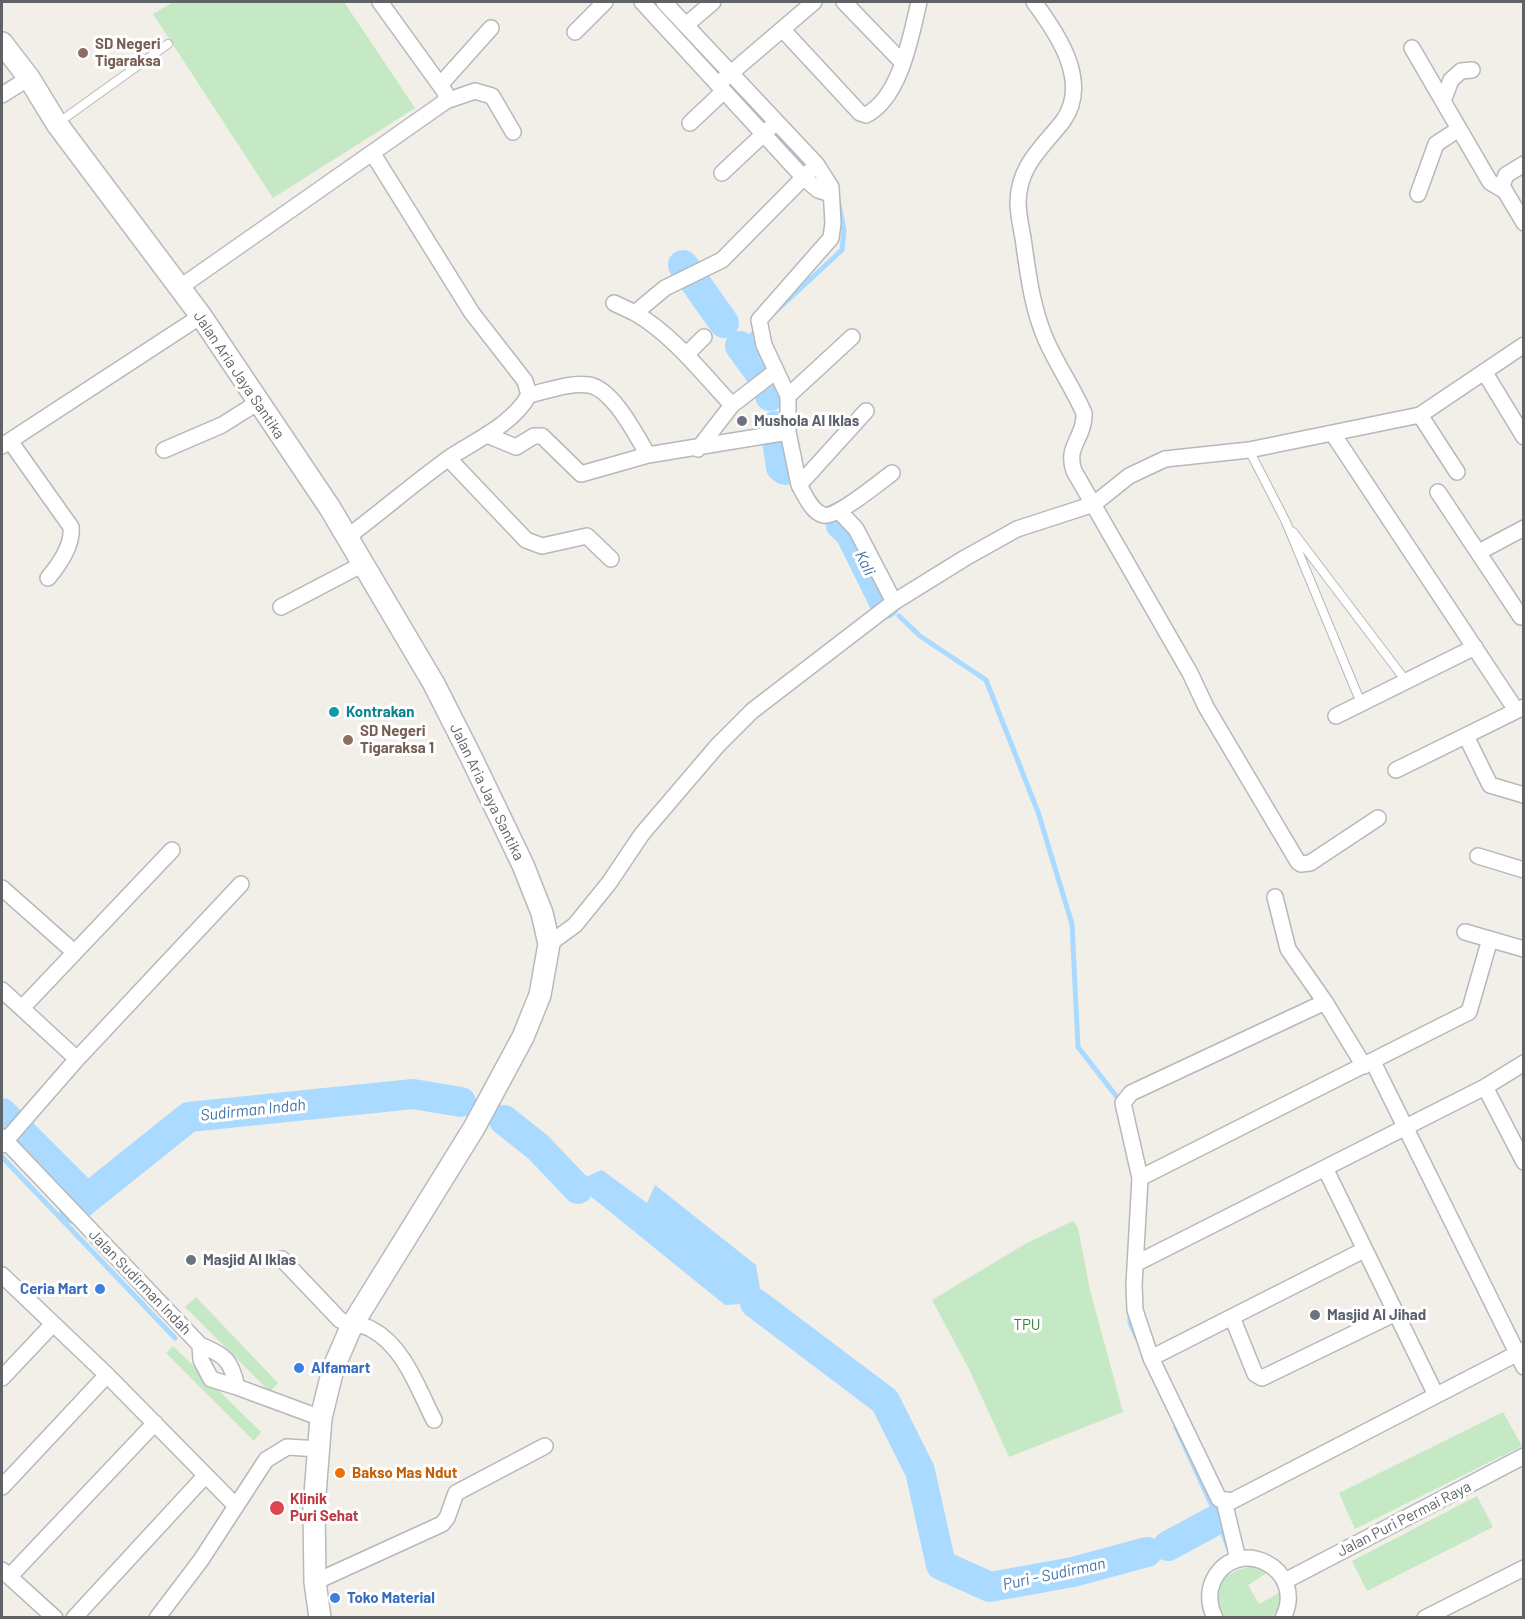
<!DOCTYPE html>
<html>
<head>
<meta charset="utf-8">
<style>
	body { margin:0 }
	#map { position:relative; width:1525px; height:1619px; overflow:hidden; background:#f1efe8; font-family:Barlow,sans-serif }
	canvas { display:block }
	.frame { position:absolute; inset:0; border:3px solid #5f6368; pointer-events:none }
</style>
</head>
<body>
<div id="map">
<canvas width="1525" height="1619"></canvas>
<div class="frame"></div>
</div>
<script>
const g = document.querySelector('canvas').getContext('2d');
g.lineJoin = 'round';
function fillPath(path, color) {
  g.fillStyle = color;
  g.fill(path, 'evenodd');
}
function trace(path, color, width, dash) {
  g.strokeStyle = color;
  g.lineWidth = width;
  g.lineCap = dash ? 'butt' : 'round';
  g.setLineDash(dash || []);
  g.stroke(path);
}
function label(font, color, halo, rows, align = 'center') {
  g.font = font + ' Barlow,sans-serif';
  g.lineWidth = 6;
  g.setLineDash([]);
  g.textBaseline = 'middle';
  g.strokeStyle = halo;
  g.fillStyle = color;
  for (const [text, x, y, turn = 0] of rows) {
    g.save();
    g.translate(x, y);
    g.rotate((+turn || 0) * Math.PI / 180);
    g.textAlign = isNaN(turn) ? turn : align;
    if (halo) g.strokeText(text, 0, 0);
    g.fillText(text, 0, 0);
    g.restore();
  }
}
const green = new Path2D(`
	M 173,2 L 344,2 L 415,108 L 273,198 L 153,14 Z
	M 1073,1221 L 1078,1228 L 1090,1290 L 1123,1412 L 1009,1457 L 970,1371 L 932,1300 L 1025,1244 Z
	M 196,1297 L 278,1383 L 270,1392 L 185,1307 Z
	M 173,1346 L 261,1432 L 254,1441 L 166,1353 Z
	M 1503,1412 L 1522,1446 L 1355,1529 L 1339,1493 Z
	M 1477,1496 L 1493,1527 L 1367,1591 L 1352,1561 Z
	M 1258,1566 L 1267,1573 L 1248,1585 L 1259,1604 L 1279,1593 C 1280,1602 1278,1612 1271,1617 L 1226,1617 C 1201,1590 1229,1567 1258,1566 Z`);
const water = new Path2D(`
	M 602,1170 L 647,1203 L 655,1185 L 756,1265 L 760,1289 L 755,1303 L 725,1305 L 588,1194 L 578,1189 L 583,1178 Z`);
const stream = new Path2D(`
	M 652,2 L 720,74
	M 729,83 L 762,118
	M 775,132 L 805,165
	M 774,313 L 842,250 L 844,230 L 838,199
	M 740,346 L 759,328
	M 899,616 L 920,636 L 986,680 L 1038,812 L 1072,924 L 1078,1047 L 1120,1101
	M 2,1157 L 175,1338
	M 1130,1313 L 1130,1323 L 1137,1338
	M 1176,1427 L 1218,1519 L 1229,1550`);
const river = new Path2D(`
	M 683,265 L 724,323
	M 740,346 L 769,386 L 770,396
	M 775,426 L 781,467 L 785,470
	M 841,525 L 850,533 L 885,604
	M 2,1113 L 8,1119
	M 504,1120 L 538,1147 L 578,1189
	M 24,1135 L 86,1197
	M 74,1209 L 189,1117 L 413,1094 L 461,1102
	M 755,1303 L 885,1401 L 920,1471 L 941,1565 L 990,1587 L 1073,1572 L 1147,1552
	M 1168,1546 L 1218,1519`);
const lane = new Path2D(`
	M 58,123 L 168,44
	M 1249,450 L 1286,522 L 1361,703
	M 1293,532 L 1406,681`);
const street = new Path2D(`
	M 380,2 L 445,92 L 446,101
	M 642,2 L 803,177 L 818,190 L 830,194
	M 664,2 L 817,165 L 831,187 L 833,223 L 831,238 L 759,320 L 764,345 L 788,396 L 788,432 L 799,485 L 866,411
	M 844,2 L 903,63
	M 1034,2 C 1057,33 1091,82 1063,121 C 1042,148 1019,165 1018,202 C 1018,214 1021,227 1023,238 C 1028,273 1032,308 1046,340 C 1057,365 1073,388 1084,413 C 1085,438 1065,446 1074,471 L 1190,673 L 1206,707 L 1298,862 L 1301,864 L 1310,863 L 1378,818
	M 686,25 L 713,2
	M 783,30 L 860,113 L 866,115 C 901,97 911,35 919,2
	M 575,32 L 605,2
	M 1412,48 L 1490,182 L 1505,191
	M 724,79 L 814,2
	M 440,85 L 491,28
	M 2,95 L 29,78
	M 1443,101 L 1451,80 L 1461,71 L 1472,70
	M 690,123 L 724,91
	M 1524,164 L 1506,175 L 1502,186 L 1524,223
	M 722,173 L 770,128
	M 1418,194 L 1436,144 L 1459,129
	M 179,288 L 446,101 L 475,91 L 492,96 L 513,132
	M 614,303 L 635,313 L 665,288 L 722,260 L 810,171
	M 635,313 C 673,335 703,374 732,405
	M 686,355 L 704,337
	M 1485,373 L 1524,437
	M 529,395 C 547,391 570,382 589,385 C 613,389 636,435 648,455
	M 788,396 L 852,337
	M 1420,415 L 1457,472
	M 1333,434 L 1516,710
	M 487,435 L 516,447 L 534,436 L 542,436 L 581,474 L 648,455 L 788,432
	M 10,441 L 71,527 C 73,545 59,565 48,578
	M 2,446 L 201,316
	M 698,449 L 732,405 L 776,371
	M 164,450 L 222,425 L 257,403
	M 449,459 L 526,540 L 542,546 L 587,536 L 611,559
	M 799,485 C 805,495 811,511 823,515 C 835,519 880,482 892,473
	M 1438,492 L 1521,617
	M 839,511 L 856,529 L 894,602
	M 346,538 C 381,512 414,483 449,458 C 476,440 512,425 529,395 L 525,381 L 472,313 L 373,154
	M 1479,552 L 1524,528
	M 281,607 L 363,564
	M 1336,716 L 1475,647
	M 1466,736 L 1490,785 L 1524,795
	M 1396,770 L 1524,707
	M 1478,856 L 1524,870
	M 2,888 L 73,951
	M 1275,897 L 1288,949 L 1325,1002
	M 1465,932 L 1524,949
	M 549,944 L 575,925 L 609,883 L 642,834 L 718,745 L 752,711 L 894,602 L 965,558 L 1017,529 L 1094,504 L 1129,476 L 1165,459 L 1249,450 L 1420,415 L 1524,345
	M 2,990 L 77,1059
	M 22,1008 L 172,850
	M 1373,1062 L 1524,1367
	M 1364,1066 L 1325,1002 L 1131,1093 L 1123,1103 L 1140,1178 L 1134,1285 L 1135,1310 L 1151,1358 L 1219,1499 L 1232,1501 L 1524,1350
	M 1485,1087 L 1524,1162
	M 2,1137 L 200,1345 C 225,1355 231,1360 237,1387 L 321,1418
	M 2,1145 L 77,1059 L 241,884
	M 1325,1168 L 1436,1395
	M 1140,1178 L 1469,1012 L 1490,939
	M 282,1259 L 340,1320 C 350,1325 362,1324 371,1329 C 404,1346 418,1389 434,1420
	M 1135,1264 L 1485,1087 L 1524,1063
	M 2,1275 L 107,1375 L 236,1506
	M 1232,1317 L 1255,1374 L 1262,1378 L 1396,1313
	M 200,1345 L 201,1360 L 211,1379 L 237,1387
	M 1151,1358 L 1364,1250
	M 2,1378 L 53,1324
	M 2,1487 L 107,1375
	M 1224,1501 L 1238,1559
	M 2,1570 L 55,1618
	M 10,1576 L 155,1423
	M 1285,1581 L 1524,1456
	M 315,1582 L 442,1524 L 447,1518 L 456,1493 L 545,1446
	M 74,1618 L 205,1476
	M 157,1618 L 201,1560 L 266,1460 L 287,1447 L 320,1449
	M 1215,1618 C 1209,1606 1208,1593 1213,1581 C 1236,1533 1308,1568 1283,1618
	M 1425,1618 L 1524,1568`);
const secondary = new Path2D(`
	M 2,43 L 29,78 L 57,124 L 201,316 L 330,508 L 434,684 L 471,757 L 523,865 L 542,913 L 549,944 L 540,995 L 523,1037 L 474,1128 L 352,1325 L 333,1369 L 321,1418 L 314,1507 L 315,1582 L 320,1618`);
const markers = [
	[83,53,6,"#8d6e63"],
	[742,421,6,"#6b7280"],
	[334,712,6,"#0f9aa8"],
	[348,740,6,"#8d6e63"],
	[191,1260,6,"#6b7280"],
	[100,1289,6,"#3f7fe0"],
	[1315,1315,6,"#6b7280"],
	[299,1368,6,"#3f7fe0"],
	[340,1473,6,"#e8710a"],
	[277,1508,8,"#e0444e"],
	[335,1598,6,"#3f7fe0"]
];
const educationNames = [
	["SD Negeri",95,44],
	["Tigaraksa",95,61],
	["SD Negeri",360,731],
	["Tigaraksa 1",360,748]
];
const streetNames = [
	["Jalan Aria Jaya Santika",239,375,56],
	["Jalan Aria Jaya Santika",487,792,64],
	["Jalan Sudirman Indah",140,1282,46],
	["Jalan Puri Permai Raya",1404,1519,-27]
];
const worshipNames = [
	["Mushola Al Iklas",754,421],
	["Masjid Al Iklas",203,1260],
	["Masjid Al Jihad",1327,1315]
];
const cultureNames = [
	["Kontrakan",346,712]
];
const shopNames = [
	["Ceria Mart",88,1289,"right"],
	["Alfamart",311,1368],
	["Toko Material",347,1598]
];
const parkNames = [
	["TPU",1027,1325]
];
const foodNames = [
	["Bakso Mas Ndut",352,1473]
];
const healthNames = [
	["Klinik",290,1499],
	["Puri Sehat",290,1516]
];
const waterNames = [
	["Kali",865,563,64],
	["Sudirman Indah",253,1110,-6],
	["Puri - Sudirman",1054,1574,-12]
];
fillPath(green, '#c5e8c5');
fillPath(water, '#aadaff');
trace(stream, '#aadaff', 5);
trace(river, '#aadaff', 30);
trace(lane, '#b5b8bc', 10);
trace(street, '#b5b8bc', 18);
trace(secondary, '#b6babf', 24);
trace(lane, '#fff', 8);
trace(street, '#fff', 15);
trace(secondary, '#fff', 21);
for (const [x, y, r, color] of markers) {
  const dot = new Path2D();
  dot.arc(x, y, r, 0, 2 * Math.PI);
  g.fillStyle = color;
  g.fill(dot);
  trace(dot, '#fff', 2);
}
label('bold 15px', '#785e54', '#fff', educationNames, 'left');
label('15px', '#5f6368', '#fff', streetNames);
label('bold 15px', '#5b616d', '#fff', worshipNames, 'left');
label('bold 15px', '#0d838f', '#fff', cultureNames, 'left');
label('bold 15px', '#366cbe', '#fff', shopNames, 'left');
label('15px', '#348238', '#fff', parkNames);
label('bold 15px', '#c56008', '#fff', foodNames, 'left');
label('bold 15px', '#be3a42', '#fff', healthNames, 'left');
label('italic 16px', '#4174aa', '#fff', waterNames);
</script>
</body>
</html>
